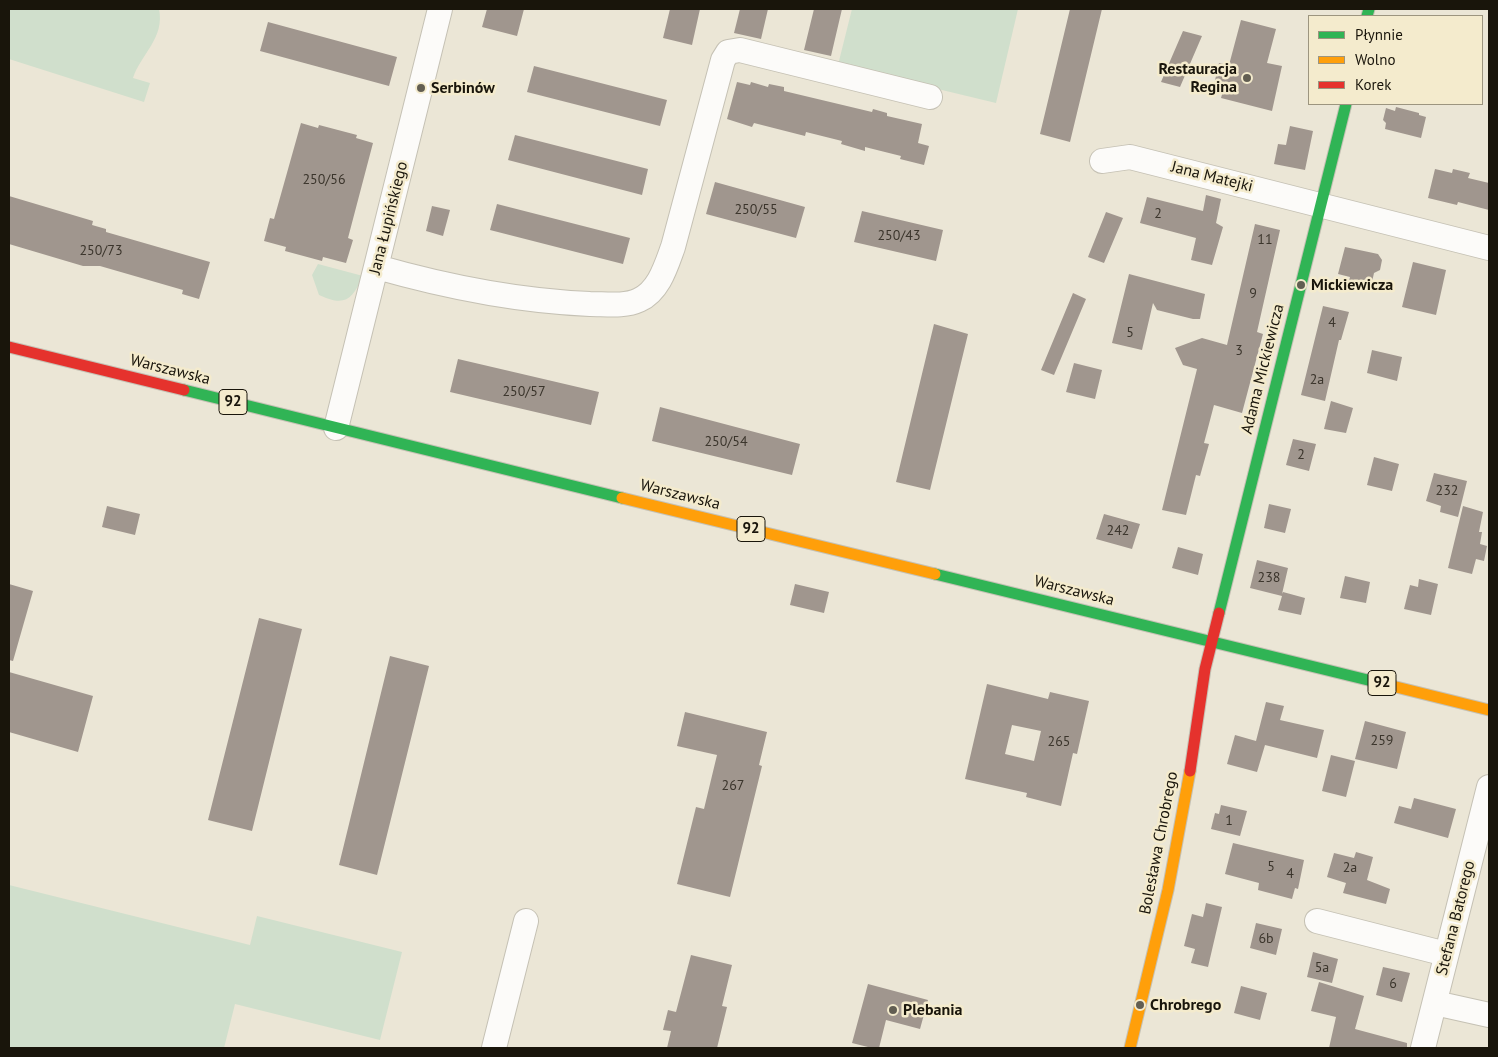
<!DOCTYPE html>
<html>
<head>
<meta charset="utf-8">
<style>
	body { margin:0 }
	#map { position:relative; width:1498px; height:1057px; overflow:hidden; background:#ebe6d6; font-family:"PT Sans",sans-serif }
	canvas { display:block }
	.frame { position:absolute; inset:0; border:10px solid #19150b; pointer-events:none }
	.legend { position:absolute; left:1308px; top:15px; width:175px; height:90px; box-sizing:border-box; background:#f4ebcd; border:1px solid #9c957f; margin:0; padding:6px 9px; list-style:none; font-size:15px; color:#19150b }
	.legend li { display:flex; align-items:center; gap:10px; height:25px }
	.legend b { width:25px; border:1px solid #9c957f }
</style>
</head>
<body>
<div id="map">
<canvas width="1498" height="1057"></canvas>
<div class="frame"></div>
<ul class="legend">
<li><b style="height:6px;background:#30b455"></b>Płynnie</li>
<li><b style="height:6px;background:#ff9f0a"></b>Wolno</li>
<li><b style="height:6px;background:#e5322d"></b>Korek</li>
</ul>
</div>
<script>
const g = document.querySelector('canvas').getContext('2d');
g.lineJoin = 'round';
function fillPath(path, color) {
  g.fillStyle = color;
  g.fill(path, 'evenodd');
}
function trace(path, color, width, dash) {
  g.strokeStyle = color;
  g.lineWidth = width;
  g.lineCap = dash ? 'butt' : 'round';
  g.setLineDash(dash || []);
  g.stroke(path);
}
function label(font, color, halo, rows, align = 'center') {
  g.font = font + ' "PT Sans",sans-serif';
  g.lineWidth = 5;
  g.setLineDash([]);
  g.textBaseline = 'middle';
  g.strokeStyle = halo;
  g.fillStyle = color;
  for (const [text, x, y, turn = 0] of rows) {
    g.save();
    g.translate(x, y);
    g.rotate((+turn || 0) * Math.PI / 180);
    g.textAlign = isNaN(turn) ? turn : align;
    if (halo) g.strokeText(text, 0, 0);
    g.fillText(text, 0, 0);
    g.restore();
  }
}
const green = new Path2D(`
	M 9,9 L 159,9 C 165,38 141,54 133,78 L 150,83 L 144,102 L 9,59 Z
	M 852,9 L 1018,9 L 996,103 L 838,65 Z
	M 318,264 L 363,276 C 352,300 345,307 319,295 L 312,275 Z
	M 9,885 L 250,945 L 257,916 L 402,952 L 380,1040 L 235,1004 L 224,1048 L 9,1048 Z`);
const building = new Path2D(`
	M 487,9 L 524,9 L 517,36 L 482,27 Z
	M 670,9 L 700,9 L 692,45 L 663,38 Z
	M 740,9 L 768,9 L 761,39 L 734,33 Z
	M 814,9 L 842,9 L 831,56 L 804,50 Z
	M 1070,9 L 1102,9 L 1070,142 L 1040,134 Z
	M 1241,20 L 1276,29 L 1267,63 L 1282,66 L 1272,111 L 1221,98 L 1223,91 L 1213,89 L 1219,63 L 1229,65 Z
	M 268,22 L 397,57 L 389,86 L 260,51 Z
	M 1183,31 L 1202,36 L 1180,87 L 1161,82 Z
	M 534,66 L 667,100 L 660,126 L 527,92 Z
	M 737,82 L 750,85 L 751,82 L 768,87 L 769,84 L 784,87 L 784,91 L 872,112 L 873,109 L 887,113 L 887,116 L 922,124 L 918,143 L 929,146 L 924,165 L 900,159 L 901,156 L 865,147 L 865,151 L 841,144 L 842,141 L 806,132 L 805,136 L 754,123 L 752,127 L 727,119 Z
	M 1396,107 L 1419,113 L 1419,115 L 1426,117 L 1421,138 L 1385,129 L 1386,123 L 1383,120 L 1386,108 L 1395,111 Z
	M 301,123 L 318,128 L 319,125 L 357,135 L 356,138 L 373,143 L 348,238 L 353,240 L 346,263 L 323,257 L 322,261 L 285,251 L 286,247 L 264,241 L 270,218 L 274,219 Z
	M 1290,126 L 1313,131 L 1305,170 L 1274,164 L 1278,144 L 1286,145 Z
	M 515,135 L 648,169 L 642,195 L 508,160 Z
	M 1435,169 L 1452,173 L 1453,169 L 1470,173 L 1468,178 L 1489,183 L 1489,210 L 1458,202 L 1457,205 L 1428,198 Z
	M 715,182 L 805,207 L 796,238 L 706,214 Z
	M 1206,195 L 1221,199 L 1216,223 L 1223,227 L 1212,265 L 1191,260 L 1196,238 L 1140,223 L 1147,197 L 1203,211 Z
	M 9,196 L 93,221 L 92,225 L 106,229 L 106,232 L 210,262 L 199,299 L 182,294 L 183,290 L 100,266 L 83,266 L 9,244 Z
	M 497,204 L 630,238 L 623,264 L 490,230 Z
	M 432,206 L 450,210 L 443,236 L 426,231 Z
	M 862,211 L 943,230 L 936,261 L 854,242 Z
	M 1106,212 L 1123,218 L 1104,263 L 1088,257 Z
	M 1255,224 L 1280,230 L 1257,332 L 1263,334 L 1242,413 L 1214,405 L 1204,443 L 1209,444 L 1200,476 L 1196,475 L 1186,515 L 1162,510 L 1197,369 L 1183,365 L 1175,348 L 1202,338 L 1227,345 Z
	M 1345,247 L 1378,254 L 1382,260 L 1380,270 L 1374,273 L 1372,282 L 1363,280 L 1347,290 L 1350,277 L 1338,274 Z
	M 1413,262 L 1446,270 L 1436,315 L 1402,307 Z
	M 1129,274 L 1205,294 L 1200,319 L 1193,319 L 1157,310 L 1153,303 L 1142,350 L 1112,343 Z
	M 1073,293 L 1086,299 L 1054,375 L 1041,370 Z
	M 1323,306 L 1349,312 L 1341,340 L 1339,340 L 1325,401 L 1301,395 Z
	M 934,324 L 968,334 L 930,490 L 896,482 Z
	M 1372,350 L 1402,357 L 1397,381 L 1367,373 Z
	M 458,359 L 599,392 L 591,425 L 450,392 Z
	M 1074,363 L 1102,370 L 1095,399 L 1066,392 Z
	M 1331,401 L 1353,408 L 1346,433 L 1324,429 Z
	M 660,407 L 800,444 L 792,475 L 652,441 Z
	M 1293,439 L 1316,444 L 1309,471 L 1286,465 Z
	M 1374,457 L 1399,464 L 1392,491 L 1367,485 Z
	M 1434,473 L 1467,481 L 1458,517 L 1440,512 L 1441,506 L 1426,501 Z
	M 1269,504 L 1291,509 L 1285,533 L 1264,528 Z
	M 107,506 L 140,514 L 135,535 L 102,527 Z
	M 1463,506 L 1483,512 L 1479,532 L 1482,532 L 1480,544 L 1487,546 L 1484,561 L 1476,559 L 1472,574 L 1448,568 Z
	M 1104,514 L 1140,524 L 1132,549 L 1096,539 Z
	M 1178,547 L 1203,554 L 1198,575 L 1172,568 Z
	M 1257,560 L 1288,568 L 1282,594 L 1283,592 L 1305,598 L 1301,615 L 1278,610 L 1282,596 L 1250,588 Z
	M 1345,576 L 1370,582 L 1366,603 L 1340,598 Z
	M 1419,579 L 1438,584 L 1431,615 L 1404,609 L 1410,585 L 1418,587 Z
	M 9,584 L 33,591 L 13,661 L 9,660 Z
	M 795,584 L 829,592 L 824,613 L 790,605 Z
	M 259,618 L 302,629 L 252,831 L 208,820 Z
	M 390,656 L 429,666 L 377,875 L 339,865 Z
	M 9,672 L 93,696 L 78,752 L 9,732 Z
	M 987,684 L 1048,699 L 1050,692 L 1089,701 L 1077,754 L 1073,753 L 1061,806 L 1026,797 L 1027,793 L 965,779 ZM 1012,725 L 1041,731 L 1034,761 L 1005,754 Z
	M 1266,702 L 1284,706 L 1280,720 L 1324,730 L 1317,758 L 1265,745 L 1257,772 L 1227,764 L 1235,735 L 1256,741 Z
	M 685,712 L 767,732 L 759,765 L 762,766 L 730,897 L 677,884 L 696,807 L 704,809 L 717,755 L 677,746 Z
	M 1365,721 L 1406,732 L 1397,769 L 1355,759 Z
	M 1331,755 L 1355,761 L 1346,797 L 1322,791 Z
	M 1414,798 L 1456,809 L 1448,838 L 1394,823 L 1399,806 L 1411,809 Z
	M 1221,805 L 1247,811 L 1240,836 L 1211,829 L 1215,813 L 1219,814 Z
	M 1233,843 L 1304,860 L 1298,889 L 1295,888 L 1292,899 L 1258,890 L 1259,883 L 1225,874 Z
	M 1356,852 L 1373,857 L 1367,880 L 1390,889 L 1386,904 L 1343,893 L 1346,883 L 1327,877 L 1334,853 L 1354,858 Z
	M 1206,903 L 1222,907 L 1208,967 L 1191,963 L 1195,949 L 1184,946 L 1192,914 L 1203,917 Z
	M 1256,923 L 1282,929 L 1276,955 L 1250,948 Z
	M 1313,952 L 1338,959 L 1332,983 L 1307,977 Z
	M 691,955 L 732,965 L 722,1006 L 727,1007 L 717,1048 L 667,1048 L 671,1031 L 663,1030 L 668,1010 L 676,1012 Z
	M 1383,967 L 1410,973 L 1402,1002 L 1376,995 Z
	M 1319,982 L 1364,996 L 1355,1029 L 1407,1043 L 1407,1048 L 1329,1048 L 1336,1017 L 1311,1011 Z
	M 868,984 L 928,1000 L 920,1029 L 886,1020 L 879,1048 L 872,1048 L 852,1043 Z
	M 1241,986 L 1267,993 L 1260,1020 L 1234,1013 Z`);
const street = new Path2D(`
	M 1102,161 L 1130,157 L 1489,248
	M 377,267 C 447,287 518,301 590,304 C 606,304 624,307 639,300 C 659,291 666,266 673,247 L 723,60 L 728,52 L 740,50 L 930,97
	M 336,428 L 440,9
	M 1317,921 L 1446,954
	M 1435,1003 L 1489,1015
	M 494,1048 L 526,921
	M 1423,1048 L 1489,787`);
const fast = new Path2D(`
	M 1367,16 L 1369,9
	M 184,390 L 622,498
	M 935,574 L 1376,682
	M 1219,613 L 1346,104`);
const slow = new Path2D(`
	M 622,498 L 935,574
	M 1376,682 L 1489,710
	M 1130,1048 L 1168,890 L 1190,771`);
const jam = new Path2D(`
	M 9,347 L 184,390
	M 1190,771 L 1205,669 L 1219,613`);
const markers = [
	[1247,78,5,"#625e52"],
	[421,88,5,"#625e52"],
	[1301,285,5,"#625e52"],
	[1140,1005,5,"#625e52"],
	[893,1010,5,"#625e52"]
];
const numberNames = [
	["250/56",324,180],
	["250/55",756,210],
	["2",1158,214],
	["250/43",899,236],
	["11",1265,240],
	["250/73",101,251],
	["9",1253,294],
	["4",1332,323],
	["5",1130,333],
	["3",1239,351],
	["2a",1317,380],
	["250/57",524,392],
	["250/54",726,442],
	["2",1301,455],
	["232",1447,491],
	["242",1118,531],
	["238",1269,578],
	["259",1382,741],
	["265",1059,742],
	["267",733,786],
	["1",1229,821],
	["5",1271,867],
	["2a",1350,868],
	["4",1290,874],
	["6b",1266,939],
	["5a",1322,968],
	["6",1393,984]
];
const shields = [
	[233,402,28],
	[751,529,28],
	[1382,683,28]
];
const shieldNames = [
	["92",233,402],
	["92",751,529],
	["92",1382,683]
];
const poiNames = [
	["Restauracja",1237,69,"right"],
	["Regina",1237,87,"right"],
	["Serbinów",431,88],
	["Mickiewicza",1311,285],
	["Chrobrego",1150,1005],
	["Plebania",903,1010]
];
const streetNames = [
	["Jana Matejki",1212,177,14],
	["Jana Łupińskiego",389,218,-76],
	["Adama Mickiewicza",1263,369,-76],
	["Warszawska",170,370,14],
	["Warszawska",680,495,14],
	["Warszawska",1074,591,14],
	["Bolesława Chrobrego",1159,843,-79],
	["Stefana Batorego",1456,918,-76]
];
fillPath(green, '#d0dfcc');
fillPath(building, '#a0968e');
trace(street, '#c5c1b4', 26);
trace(fast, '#c5c1b4', 13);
trace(slow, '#c5c1b4', 13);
trace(jam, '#c5c1b4', 13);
trace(street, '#fcfbf9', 24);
trace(fast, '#30b455', 11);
trace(slow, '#ff9f0a', 11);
trace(jam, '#e5322d', 11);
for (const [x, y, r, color] of markers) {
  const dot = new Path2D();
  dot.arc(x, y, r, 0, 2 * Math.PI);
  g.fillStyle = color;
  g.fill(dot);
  trace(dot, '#f4ebcd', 2);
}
label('14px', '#3b352c', null, numberNames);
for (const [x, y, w] of shields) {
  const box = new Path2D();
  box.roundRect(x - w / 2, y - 12.5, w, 25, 4);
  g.fillStyle = '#f4ebcd';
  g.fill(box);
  trace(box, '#19150b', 1);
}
label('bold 15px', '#19150b', null, shieldNames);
label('bold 16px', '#19150b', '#f4ebcd', poiNames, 'left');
label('16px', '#19150b', '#f4ebcd', streetNames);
</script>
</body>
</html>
